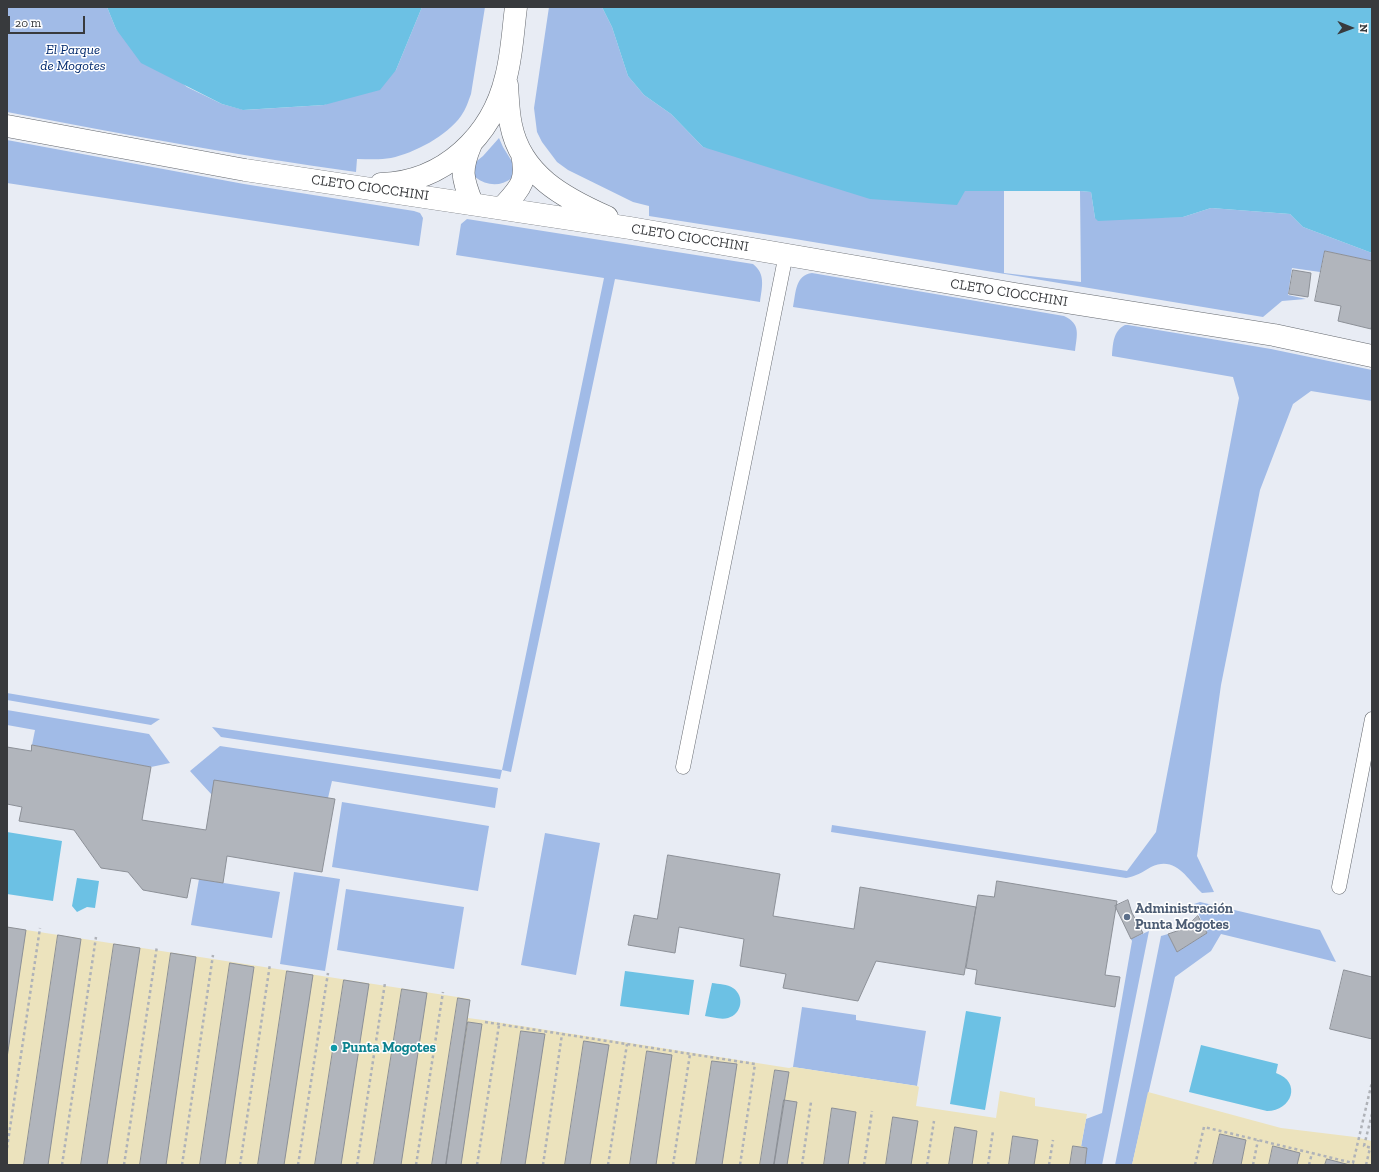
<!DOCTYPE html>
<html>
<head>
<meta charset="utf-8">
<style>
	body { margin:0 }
	#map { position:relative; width:1379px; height:1172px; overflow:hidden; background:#e8ecf4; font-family:"Zilla Slab",serif }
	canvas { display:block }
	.frame { position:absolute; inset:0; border:8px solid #383a3d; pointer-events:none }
	.north { position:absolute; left:1331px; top:8px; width:40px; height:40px; -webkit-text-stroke:3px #fff; paint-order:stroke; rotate:91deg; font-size:11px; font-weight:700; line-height:16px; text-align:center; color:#383a3d }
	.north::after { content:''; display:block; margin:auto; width:14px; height:18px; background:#383a3d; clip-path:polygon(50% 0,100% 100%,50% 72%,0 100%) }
	.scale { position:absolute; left:8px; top:16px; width:77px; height:18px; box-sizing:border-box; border:2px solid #383a3d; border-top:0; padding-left:5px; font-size:12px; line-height:14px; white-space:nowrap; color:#383a3d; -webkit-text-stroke:3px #fff; paint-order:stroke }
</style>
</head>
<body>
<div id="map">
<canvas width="1379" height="1172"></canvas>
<div class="frame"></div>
<div class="north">N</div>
<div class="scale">20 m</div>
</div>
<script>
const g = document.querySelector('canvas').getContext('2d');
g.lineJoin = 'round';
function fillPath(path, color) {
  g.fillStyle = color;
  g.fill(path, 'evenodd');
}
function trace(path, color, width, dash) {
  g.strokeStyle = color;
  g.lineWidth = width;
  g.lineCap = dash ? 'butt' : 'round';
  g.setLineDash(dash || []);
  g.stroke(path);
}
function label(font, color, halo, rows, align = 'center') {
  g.font = font + ' "Zilla Slab",serif';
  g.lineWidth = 3;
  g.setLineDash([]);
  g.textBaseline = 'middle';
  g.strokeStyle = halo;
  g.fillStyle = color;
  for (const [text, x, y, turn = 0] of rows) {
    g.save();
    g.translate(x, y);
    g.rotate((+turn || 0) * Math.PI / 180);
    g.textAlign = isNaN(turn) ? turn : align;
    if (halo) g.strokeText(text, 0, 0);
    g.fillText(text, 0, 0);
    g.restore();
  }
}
const green = new Path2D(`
	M 7,7 L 107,7 L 116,29 L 187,87 L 222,104 L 244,110 L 324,105 L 396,70 L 422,7 L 485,7 L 471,94 C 468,102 466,109 461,116 C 447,136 414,153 391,158 C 380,160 368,159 357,159 L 356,172 C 239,156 123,134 7,112 Z
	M 549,7 L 602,7 L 612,27 L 628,76 L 644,95 L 671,114 L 703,147 L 965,191 L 1004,191 L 1004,273 L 1081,282 L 1080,191 L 1091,192 L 1095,218 L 1183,217 L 1211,208 L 1290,214 L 1303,227 L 1372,253 L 1372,261 L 1325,251 L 1320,272 L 1292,268 L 1288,295 L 1306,299 L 1282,301 L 1263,317 L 789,238 L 649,216 L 649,206 L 633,202 L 568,170 L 557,162 L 542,142 L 537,132 L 534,108 Z
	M 499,138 L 503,147 L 516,168 L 512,178 C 500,187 487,186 475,177 L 472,165 L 483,156 Z
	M 7,140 L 244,184 L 414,211 L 420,213 L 423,218 L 419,246 L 7,183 Z
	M 467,219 L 753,264 C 766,274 762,287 760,302 L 615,279 L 511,772 L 502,770 L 500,779 L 221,737 L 212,727 L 502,770 L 604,278 L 456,255 L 461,224 Z
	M 812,273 L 1064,316 C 1081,324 1077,334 1075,351 L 793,307 C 796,293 795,275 812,273 Z
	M 1125,325 L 1128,325 L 1271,349 L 1372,370 L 1372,401 L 1311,391 L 1293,404 L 1260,490 L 1221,685 L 1197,856 L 1214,892 L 1202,893 C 1187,879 1176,855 1151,867 C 1143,872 1136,876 1126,878 L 831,832 L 832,825 L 1127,871 L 1156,832 L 1239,398 L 1233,377 L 1112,356 C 1113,344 1113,331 1125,325 Z
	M 7,693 L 160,719 L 151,725 L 7,700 Z
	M 7,710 L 149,734 L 170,763 L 151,767 L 32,745 L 35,730 L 7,725 Z
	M 220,746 L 498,788 L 495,808 L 332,781 L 328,798 L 212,795 L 190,771 Z
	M 342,802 L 489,826 L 478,891 L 332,867 Z
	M 545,833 L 600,843 L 576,975 L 521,965 Z
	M 294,872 L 340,879 L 325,971 L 280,964 Z
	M 199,879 L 280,892 L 272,938 L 191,925 Z
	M 346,889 L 464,907 L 454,969 L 337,950 Z
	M 1200,902 L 1320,930 L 1336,962 L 1221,934 L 1211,951 L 1175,977 L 1132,1165 L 1115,1165 L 1161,936 L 1168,934 L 1177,952 L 1207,933 L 1194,904 Z
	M 1149,931 L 1102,1165 L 1085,1165 L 1081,1147 L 1086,1119 L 1102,1113 L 1132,941 L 1131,939 Z
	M 802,1007 L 856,1015 L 856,1020 L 926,1031 L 917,1086 L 793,1067 Z`);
const sand = new Path2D(`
	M 7,927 L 470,999 L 468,1018 L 483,1020 L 789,1068 L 793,1067 L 917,1086 L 919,1087 L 916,1106 L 996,1118 L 1000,1091 L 1035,1098 L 1035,1106 L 1087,1114 L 1081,1146 L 1087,1148 L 1085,1165 L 7,1165 Z
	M 1148,1092 L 1281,1128 L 1355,1137 L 1372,1141 L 1372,1165 L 1132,1165 Z`);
const water = new Path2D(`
	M 107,7 L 422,7 L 396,70 L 380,90 L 324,105 L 243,110 L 222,104 L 141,63 L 116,29 Z
	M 602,7 L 1372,7 L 1372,253 L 1303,227 L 1290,214 L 1211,208 L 1183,217 L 1098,221 L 1095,218 L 1091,192 L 1080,191 L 965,191 L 957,205 L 870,199 L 703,147 L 671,114 L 644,95 L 628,76 L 612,27 Z
	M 7,832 L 62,841 L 53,901 L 7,894 Z
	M 77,878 L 99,881 L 95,908 L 87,907 L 77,912 L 72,906 Z
	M 625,971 L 694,980 L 689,1015 L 620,1006 Z
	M 712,983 C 718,984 728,984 733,988 C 745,996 742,1014 728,1018 C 721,1020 712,1017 705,1016 Z
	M 966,1011 L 1001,1017 L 985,1110 L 950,1104 Z
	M 1201,1045 L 1278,1064 L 1276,1073 C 1302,1082 1292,1111 1267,1111 L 1189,1092 Z`);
const building = new Path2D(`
	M 1325,251 L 1372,261 L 1372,324 L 1371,329 L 1338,321 L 1341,306 L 1315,301 Z
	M 1293,270 L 1311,273 L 1308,297 L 1289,294 Z
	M 32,745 L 151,767 L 142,820 L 206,830 L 214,780 L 335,799 L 322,872 L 227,856 L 223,883 L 191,878 L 187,898 L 143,890 L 128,872 L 101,868 L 74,830 L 19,821 L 22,807 L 7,804 L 7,747 L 31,751 Z
	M 668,855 L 780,874 L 773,916 L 854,929 L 860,887 L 976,907 L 964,975 L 876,961 L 858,1001 L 783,988 L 786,974 L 740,966 L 744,939 L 679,927 L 675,953 L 628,945 L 634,915 L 657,919 Z
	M 997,881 L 1117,901 L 1105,975 L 1120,977 L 1115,1007 L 975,984 L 977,970 L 966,968 L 978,895 L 994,897 Z
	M 1128,900 L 1132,913 L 1143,933 L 1131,939 L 1115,906 Z
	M 1198,916 L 1207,933 L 1177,952 L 1168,934 L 1183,929 Z
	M 7,927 L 26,930 L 7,1058 Z
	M 58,935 L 81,939 L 48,1165 L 24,1165 Z
	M 114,944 L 140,948 L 107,1165 L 81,1165 Z
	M 171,953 L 196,957 L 166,1165 L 140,1165 Z
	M 230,963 L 254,967 L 225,1165 L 200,1165 Z
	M 1344,970 L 1372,977 L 1372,1039 L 1330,1029 Z
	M 287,971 L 313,975 L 284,1165 L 258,1165 Z
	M 344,980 L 369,984 L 341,1165 L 315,1165 Z
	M 402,989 L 427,993 L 401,1165 L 374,1165 Z
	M 458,998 L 470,1000 L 446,1165 L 432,1165 Z
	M 468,1022 L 482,1024 L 461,1165 L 446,1165 Z
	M 521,1031 L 545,1034 L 525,1165 L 501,1165 Z
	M 584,1041 L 609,1045 L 590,1165 L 565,1165 Z
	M 647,1051 L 672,1055 L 656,1165 L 630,1165 Z
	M 712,1061 L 737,1064 L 722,1165 L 696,1165 Z
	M 775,1070 L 789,1072 L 774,1165 L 760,1165 Z
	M 784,1100 L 797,1102 L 787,1165 L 774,1165 Z
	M 832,1108 L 856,1112 L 848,1165 L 824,1165 Z
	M 893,1117 L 918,1121 L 911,1165 L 886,1165 Z
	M 955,1127 L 977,1131 L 972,1165 L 949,1165 Z
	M 1220,1134 L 1246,1140 L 1241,1165 L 1213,1165 Z
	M 1013,1136 L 1038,1140 L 1034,1165 L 1009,1165 Z
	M 1073,1146 L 1087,1148 L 1085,1165 L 1070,1165 Z
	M 1273,1146 L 1300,1153 L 1297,1165 L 1269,1165 Z
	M 1327,1159 L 1350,1165 L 1325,1165 Z`);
const path = new Path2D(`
	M 485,1022 L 755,1064 L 740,1165
	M 1372,1114 L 1364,1146 L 1372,1148
	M 7,1148 L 40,928
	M 62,1165 L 96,937
	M 124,1165 L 157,946
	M 182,1165 L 213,955
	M 240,1165 L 270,964
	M 298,1165 L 328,973
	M 357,1165 L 385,983
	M 416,1165 L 443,992
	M 477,1165 L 499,1025
	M 543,1165 L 562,1034
	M 608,1165 L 627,1044
	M 673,1165 L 690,1054
	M 802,1165 L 811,1102
	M 864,1165 L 872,1111
	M 927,1165 L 934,1121
	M 988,1165 L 993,1131
	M 1049,1165 L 1053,1140
	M 1195,1165 L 1204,1127 L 1353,1163 L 1372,1082
	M 1253,1165 L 1258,1140
	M 1309,1165 L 1312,1153
	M 1366,1165 L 1370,1148`);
const service = new Path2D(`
	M 683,767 L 786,254
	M 1339,887 L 1372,719`);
const minor = new Path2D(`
	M 507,85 C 508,98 508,111 511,125 C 521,175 564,198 607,217
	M 7,126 L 245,170 L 630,228 L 1015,294 L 1274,335 L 1372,356
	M 471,144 C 460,170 462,178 472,203
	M 381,184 C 444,182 492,136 506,77 C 512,54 513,30 516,7
	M 502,208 C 520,188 528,182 522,154`);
const markers = [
	[1127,917,4,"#5c6f8a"],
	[334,1048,4,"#0f9aa8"]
];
const parkNames = [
	["El Parque",73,50],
	["de Mogotes",73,66]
];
const streetNames = [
	["CLETO CIOCCHINI",370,188,8],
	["CLETO CIOCCHINI",690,238,9],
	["CLETO CIOCCHINI",1009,293,9]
];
const serviceNames = [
	["Administración",1135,909],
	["Punta Mogotes",1135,925]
];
const cultureNames = [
	["Punta Mogotes",342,1048]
];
fillPath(green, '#a1bbe7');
fillPath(sand, '#ece3bd');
fillPath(water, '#6cc1e4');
fillPath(building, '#b1b5bc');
trace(building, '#8c9097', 1);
trace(service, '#65696f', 15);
trace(minor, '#65696f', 23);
trace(path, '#afb2b8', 2.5, [3, 3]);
trace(service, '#fff', 14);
trace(minor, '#fff', 22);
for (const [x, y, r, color] of markers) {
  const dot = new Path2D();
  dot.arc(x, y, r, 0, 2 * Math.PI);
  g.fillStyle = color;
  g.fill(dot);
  trace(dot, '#fff', 1.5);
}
label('italic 14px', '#00296d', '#fff', parkNames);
label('14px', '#383a3d', '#fff', streetNames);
label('bold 14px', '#4e5e75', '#fff', serviceNames, 'left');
label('bold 14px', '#0d838f', '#fff', cultureNames, 'left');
</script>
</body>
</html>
